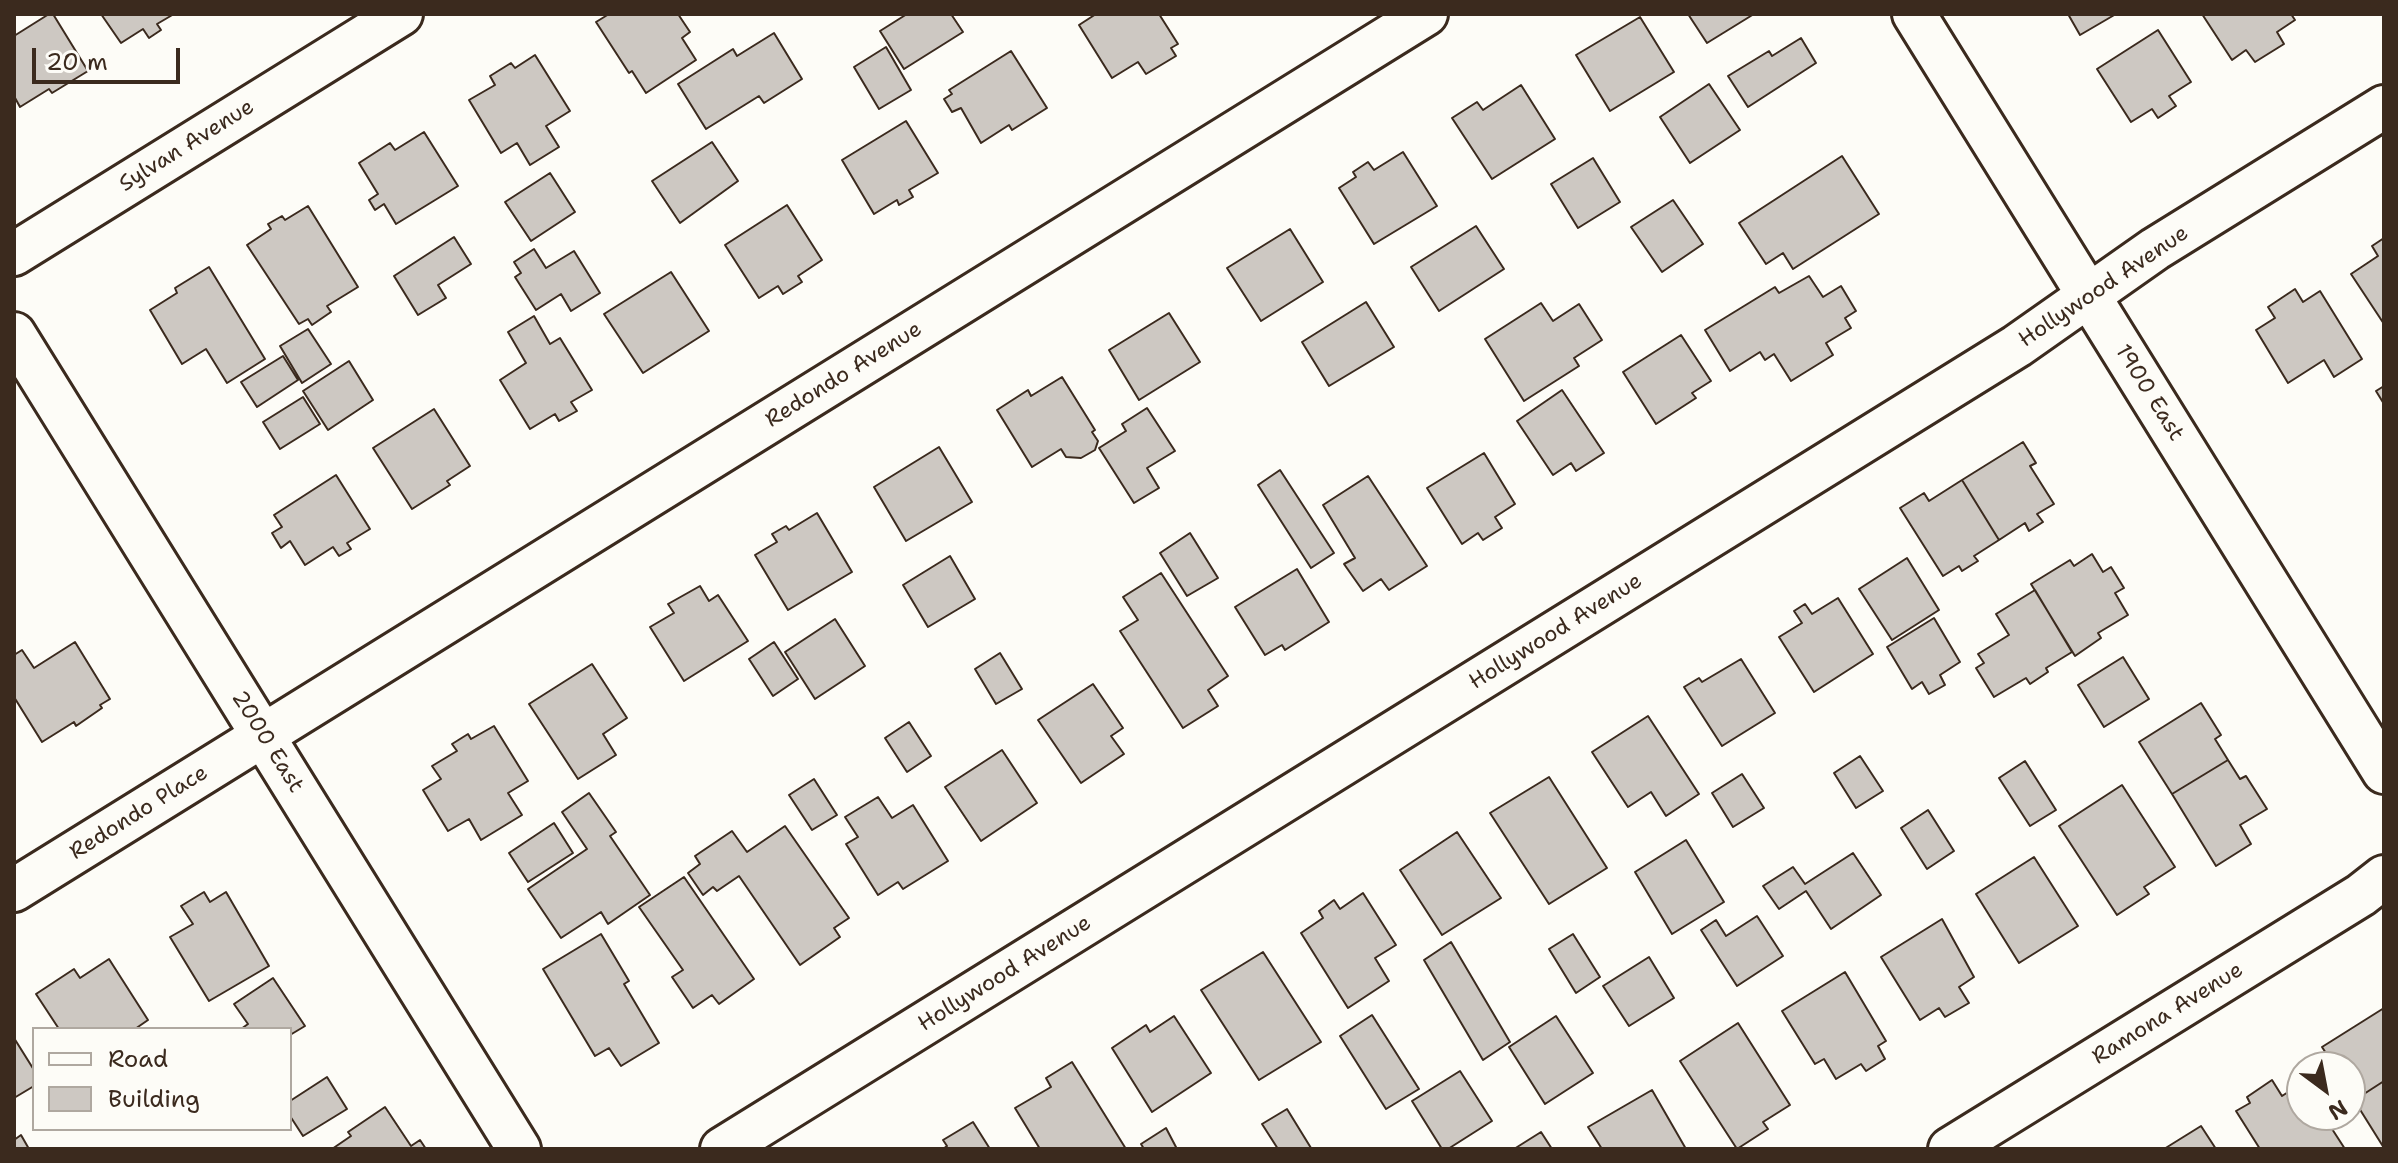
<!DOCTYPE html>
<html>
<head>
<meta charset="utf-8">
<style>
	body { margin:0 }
	#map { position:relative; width:2398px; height:1163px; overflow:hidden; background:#fdfcf7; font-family:"Shantell Sans",sans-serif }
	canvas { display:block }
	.frame { position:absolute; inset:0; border:16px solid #3b2a1e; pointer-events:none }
	.legend { position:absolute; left:32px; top:1027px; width:260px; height:104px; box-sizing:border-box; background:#fdfcf7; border:2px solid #afa8a0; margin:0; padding:10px 14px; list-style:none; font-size:24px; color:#3b2a1e }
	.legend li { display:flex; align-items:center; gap:16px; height:40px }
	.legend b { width:40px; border:2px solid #afa8a0 }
	.north { position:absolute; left:2286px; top:1051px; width:80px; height:80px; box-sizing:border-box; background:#fdfcf7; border:2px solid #afa8a0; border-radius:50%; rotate:148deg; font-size:22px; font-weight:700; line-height:32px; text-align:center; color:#3b2a1e }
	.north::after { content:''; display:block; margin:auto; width:28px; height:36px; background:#3b2a1e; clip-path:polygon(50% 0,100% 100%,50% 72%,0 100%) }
	.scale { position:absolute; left:32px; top:48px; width:148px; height:36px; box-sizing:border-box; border:4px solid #3b2a1e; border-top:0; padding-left:10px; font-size:24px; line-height:28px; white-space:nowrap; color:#3b2a1e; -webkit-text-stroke:6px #fdfcf7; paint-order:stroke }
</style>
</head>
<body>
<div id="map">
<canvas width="2398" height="1163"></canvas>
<div class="frame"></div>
<ul class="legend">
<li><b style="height:10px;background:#fdfcf7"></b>Road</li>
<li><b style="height:22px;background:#cdc8c2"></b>Building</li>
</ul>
<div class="north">N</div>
<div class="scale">20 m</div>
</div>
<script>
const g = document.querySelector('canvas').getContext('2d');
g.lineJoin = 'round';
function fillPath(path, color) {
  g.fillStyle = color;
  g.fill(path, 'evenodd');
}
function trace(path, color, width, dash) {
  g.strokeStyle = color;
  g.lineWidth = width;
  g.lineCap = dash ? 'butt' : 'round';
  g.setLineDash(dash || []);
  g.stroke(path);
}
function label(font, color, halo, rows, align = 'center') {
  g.font = font + ' "Shantell Sans",sans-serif';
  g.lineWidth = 8;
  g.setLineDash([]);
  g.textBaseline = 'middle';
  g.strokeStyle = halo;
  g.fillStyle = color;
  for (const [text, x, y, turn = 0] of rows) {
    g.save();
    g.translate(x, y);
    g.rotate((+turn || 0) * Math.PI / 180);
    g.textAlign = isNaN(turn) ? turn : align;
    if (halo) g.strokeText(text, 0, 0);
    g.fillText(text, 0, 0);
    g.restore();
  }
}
const building = new Path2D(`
	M 49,14 L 53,14 L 88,71 L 52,93 L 49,89 L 20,107 L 14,96 L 14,36 Z
	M 101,14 L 174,14 L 157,24 L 161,30 L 149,38 L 143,29 L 121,43 Z
	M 609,14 L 678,14 L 690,32 L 682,38 L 696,60 L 646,93 L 632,71 L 629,73 L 596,22 Z
	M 907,14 L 951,14 L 963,32 L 904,69 L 880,31 Z
	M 1096,14 L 1159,14 L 1178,44 L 1171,48 L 1176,56 L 1146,74 L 1138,62 L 1112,78 L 1079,25 Z
	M 1688,14 L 1754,14 L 1707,43 Z
	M 2068,14 L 2116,14 L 2080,35 Z
	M 2202,14 L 2291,14 L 2295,20 L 2277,32 L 2284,44 L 2255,62 L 2246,50 L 2232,60 Z
	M 1640,17 L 1674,72 L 1610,111 L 1576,55 Z
	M 2158,30 L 2191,82 L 2169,96 L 2176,106 L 2158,118 L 2152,109 L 2131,122 L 2097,69 Z
	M 774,33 L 802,79 L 764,103 L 759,96 L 706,129 L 678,84 L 733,49 L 737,56 Z
	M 1801,38 L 1816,63 L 1748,107 L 1728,76 L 1769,51 L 1772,56 Z
	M 886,47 L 911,90 L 879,109 L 854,67 Z
	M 1011,51 L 1047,108 L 1012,130 L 1009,125 L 981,143 L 961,108 L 952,112 L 944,99 L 952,94 L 949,90 Z
	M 535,55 L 570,111 L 546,126 L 559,147 L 530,165 L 517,143 L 501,153 L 469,100 L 495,85 L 490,76 L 511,63 L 515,68 Z
	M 1709,84 L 1740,130 L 1690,163 L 1660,117 Z
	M 1521,85 L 1555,139 L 1492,179 L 1452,118 L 1477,102 L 1483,110 Z
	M 906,121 L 938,173 L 909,190 L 913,197 L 899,205 L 897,200 L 874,214 L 842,160 Z
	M 424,132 L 458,186 L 396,224 L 384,204 L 375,210 L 369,200 L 378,194 L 359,163 L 390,143 L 395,150 Z
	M 712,142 L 738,181 L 680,223 L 652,181 Z
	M 1403,152 L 1437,206 L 1374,244 L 1339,188 L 1356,177 L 1353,172 L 1368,162 L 1374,170 Z
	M 1842,156 L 1879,214 L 1793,269 L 1783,253 L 1766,264 L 1739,223 Z
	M 1593,158 L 1620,202 L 1578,228 L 1551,184 Z
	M 550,173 L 575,212 L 531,241 L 505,202 Z
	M 1673,200 L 1703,244 L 1662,272 L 1631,227 Z
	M 787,205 L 822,260 L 798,276 L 802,282 L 783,294 L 778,286 L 759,298 L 725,245 Z
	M 308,206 L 358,287 L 327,306 L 331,312 L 312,325 L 308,319 L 299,324 L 247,245 L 271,229 L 268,224 L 282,216 L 285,220 Z
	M 1476,226 L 1504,269 L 1439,311 L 1411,267 Z
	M 1290,229 L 1323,282 L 1261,321 L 1227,268 Z
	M 454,237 L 471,264 L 438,285 L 446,298 L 418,315 L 394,276 Z
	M 2384,238 L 2384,324 L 2351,274 L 2378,256 L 2372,246 Z
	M 534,249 L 546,268 L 574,251 L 600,293 L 571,311 L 561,294 L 536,310 L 515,277 L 521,273 L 514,262 Z
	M 209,267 L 265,359 L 227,383 L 206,349 L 182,364 L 150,310 L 177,293 L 175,288 Z
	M 671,272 L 709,331 L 643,373 L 604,314 Z
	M 1809,276 L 1823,297 L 1841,286 L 1856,311 L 1845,318 L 1851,328 L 1826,343 L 1833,355 L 1791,381 L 1774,354 L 1765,360 L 1760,352 L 1730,371 L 1705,330 L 1775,287 L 1779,293 Z
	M 2295,289 L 2303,302 L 2320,291 L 2362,359 L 2334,377 L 2324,360 L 2288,383 L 2256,330 L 2275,318 L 2268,307 Z
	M 1366,302 L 1394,347 L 1329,386 L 1302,342 Z
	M 1541,303 L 1553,321 L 1579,304 L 1602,340 L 1574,358 L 1579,366 L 1524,401 L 1485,339 Z
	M 1169,313 L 1200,362 L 1139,400 L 1109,350 Z
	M 534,316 L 550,344 L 560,338 L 592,390 L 571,402 L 577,411 L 559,421 L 555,414 L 530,429 L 500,380 L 526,363 L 508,332 Z
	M 308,329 L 331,364 L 302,383 L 280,346 Z
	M 1681,335 L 1711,381 L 1692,393 L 1696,398 L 1656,424 L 1623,372 Z
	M 283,356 L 298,380 L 257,407 L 241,382 Z
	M 349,361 L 373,400 L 328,430 L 303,391 Z
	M 1062,377 L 1095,430 L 1092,432 L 1098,441 L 1095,450 L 1081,458 L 1066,457 L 1061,449 L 1032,467 L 997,410 L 1028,390 L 1031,396 Z
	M 2384,386 L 2384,404 L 2376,391 Z
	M 1562,390 L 1604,453 L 1576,471 L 1571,463 L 1553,475 L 1517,421 Z
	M 303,397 L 320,424 L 280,449 L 263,422 Z
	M 1147,408 L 1175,451 L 1147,468 L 1159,488 L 1134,503 L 1099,448 L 1126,431 L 1122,424 Z
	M 434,409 L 470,466 L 447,481 L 450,485 L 412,509 L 373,448 Z
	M 2023,442 L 2036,463 L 2030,466 L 2054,504 L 2037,514 L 2043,522 L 2029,531 L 2025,523 L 1999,540 L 1962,480 Z
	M 939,447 L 972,502 L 906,541 L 874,487 Z
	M 1484,453 L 1515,504 L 1495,517 L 1502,528 L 1483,540 L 1478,533 L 1462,544 L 1427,488 Z
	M 1280,470 L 1334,553 L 1311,568 L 1258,485 Z
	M 336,475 L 370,529 L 347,543 L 351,549 L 339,556 L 333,547 L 305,565 L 290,541 L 281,548 L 272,533 L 282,527 L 274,515 Z
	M 1368,476 L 1427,566 L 1389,590 L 1381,579 L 1363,591 L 1344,564 L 1355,558 L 1323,505 Z
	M 1962,480 L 1999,540 L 1974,556 L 1978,561 L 1962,571 L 1959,566 L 1943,576 L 1900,508 L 1924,493 L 1929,501 Z
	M 817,513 L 852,572 L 788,610 L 755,555 L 777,542 L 772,534 L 786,526 L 789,530 Z
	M 1190,533 L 1218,578 L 1187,596 L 1160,553 Z
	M 2092,554 L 2103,572 L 2111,567 L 2124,588 L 2115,593 L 2128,615 L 2098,633 L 2101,638 L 2075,656 L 2031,584 L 2070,560 L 2074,566 Z
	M 950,556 L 975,599 L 928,627 L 903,585 Z
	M 1907,558 L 1939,610 L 1892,640 L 1859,589 Z
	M 1297,569 L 1329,622 L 1285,650 L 1282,645 L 1265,655 L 1235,607 Z
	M 1161,573 L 1228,676 L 1208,690 L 1218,706 L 1183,728 L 1120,631 L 1138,620 L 1123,597 Z
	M 700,586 L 709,601 L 718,595 L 748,641 L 684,681 L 650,627 L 674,613 L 668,604 Z
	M 2035,590 L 2072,652 L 2046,668 L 2048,672 L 2030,684 L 2026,678 L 1994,697 L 1976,668 L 1984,663 L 1978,654 L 2009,635 L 1996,614 Z
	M 1838,598 L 1873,654 L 1814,692 L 1779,637 L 1802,623 L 1794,611 L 1805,604 L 1812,614 Z
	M 1934,618 L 1960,662 L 1940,675 L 1945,685 L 1929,694 L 1922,682 L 1912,689 L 1887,647 Z
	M 835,619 L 865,666 L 815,699 L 785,652 Z
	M 75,642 L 110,699 L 100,705 L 102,708 L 76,726 L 74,722 L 42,742 L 14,697 L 14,655 L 22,650 L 34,668 Z
	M 774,642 L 798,679 L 773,696 L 749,659 Z
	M 1000,653 L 1022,689 L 996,704 L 975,669 Z
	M 2123,657 L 2149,699 L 2104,727 L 2078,685 Z
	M 1741,659 L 1775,713 L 1722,746 L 1684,687 L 1699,678 L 1702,682 Z
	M 592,664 L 627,718 L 603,734 L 616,755 L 578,779 L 529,704 Z
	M 1093,684 L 1123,728 L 1111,736 L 1124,754 L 1081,783 L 1038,720 Z
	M 2201,703 L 2221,735 L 2215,739 L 2228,760 L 2172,794 L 2139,742 Z
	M 1648,716 L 1699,794 L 1666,816 L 1651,792 L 1628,807 L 1592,752 Z
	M 909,722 L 931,756 L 907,772 L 885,738 Z
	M 494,726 L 528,781 L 508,793 L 522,815 L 481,840 L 469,819 L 448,831 L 423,790 L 441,779 L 432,766 L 457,751 L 452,744 L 468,734 L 471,739 Z
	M 1002,750 L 1037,803 L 981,841 L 945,787 Z
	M 1860,756 L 1883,791 L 1856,808 L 1834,773 Z
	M 2228,760 L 2240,779 L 2246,776 L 2267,809 L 2240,825 L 2251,844 L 2216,866 L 2172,794 Z
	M 2025,761 L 2056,810 L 2030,826 L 1999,778 Z
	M 1742,774 L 1764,808 L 1733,827 L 1712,793 Z
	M 1549,777 L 1607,868 L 1549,904 L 1490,813 Z
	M 814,779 L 837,815 L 812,830 L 789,795 Z
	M 2122,785 L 2175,867 L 2144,887 L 2149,894 L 2117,915 L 2059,826 Z
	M 589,793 L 616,832 L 610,836 L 650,895 L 608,924 L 601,912 L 561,938 L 528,889 L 587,849 L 562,812 Z
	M 878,797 L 892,818 L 913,805 L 948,861 L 903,889 L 898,882 L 878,895 L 846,844 L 858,837 L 845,817 Z
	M 1928,810 L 1954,851 L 1927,869 L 1901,828 Z
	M 554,823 L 573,853 L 528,882 L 509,853 Z
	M 785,826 L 849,918 L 834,928 L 840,937 L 800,965 L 739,876 L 717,891 L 713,887 L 703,895 L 688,873 L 700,864 L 695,856 L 732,831 L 747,852 Z
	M 1457,832 L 1501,898 L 1442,935 L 1400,870 Z
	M 1686,840 L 1724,902 L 1672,934 L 1635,872 Z
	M 1853,853 L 1881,895 L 1831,929 L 1806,891 L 1779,909 L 1763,886 L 1793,867 L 1805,884 Z
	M 2034,857 L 2078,926 L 2019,963 L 1976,894 Z
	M 684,877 L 754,979 L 719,1004 L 712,995 L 693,1008 L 672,977 L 683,970 L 639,907 Z
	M 204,892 L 210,902 L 226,892 L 269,966 L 209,1001 L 170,937 L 193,924 L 181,906 Z
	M 1363,893 L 1396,945 L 1375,958 L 1389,981 L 1348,1008 L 1301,933 L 1323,918 L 1319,911 L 1334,900 L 1340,909 Z
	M 1757,916 L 1783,956 L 1737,986 L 1701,930 L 1716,920 L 1726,936 Z
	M 1942,919 L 1974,977 L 1959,987 L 1969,1003 L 1945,1017 L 1939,1008 L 1920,1020 L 1881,957 Z
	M 601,934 L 629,981 L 624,984 L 659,1043 L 621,1066 L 609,1048 L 595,1056 L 543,969 Z
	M 1573,934 L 1600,977 L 1576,993 L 1549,949 Z
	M 1451,942 L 1510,1042 L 1483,1060 L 1424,960 Z
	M 1263,952 L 1321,1042 L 1259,1080 L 1201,990 Z
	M 1649,957 L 1674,998 L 1629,1026 L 1603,986 Z
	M 109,959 L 148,1020 L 135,1029 L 59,1029 L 36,994 L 74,969 L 80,978 Z
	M 1845,972 L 1886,1041 L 1878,1046 L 1885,1059 L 1866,1071 L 1861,1064 L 1836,1079 L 1824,1059 L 1815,1064 L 1782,1011 Z
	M 273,978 L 305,1026 L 290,1035 L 290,1029 L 241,1029 L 248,1024 L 234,1004 Z
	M 2384,1008 L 2384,1081 L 2350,1103 L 2350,1067 L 2335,1067 L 2322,1047 Z
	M 1372,1015 L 1419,1089 L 1386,1109 L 1340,1036 Z
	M 1174,1016 L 1211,1073 L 1152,1112 L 1112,1048 L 1146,1025 L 1150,1032 Z
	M 1556,1016 L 1593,1073 L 1545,1104 L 1509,1047 Z
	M 1738,1023 L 1790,1105 L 1763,1122 L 1768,1129 L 1737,1149 L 1680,1061 Z
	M 14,1038 L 34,1070 L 34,1086 L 14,1098 Z
	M 1072,1062 L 1126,1149 L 1040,1149 L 1015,1108 L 1051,1087 L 1046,1078 Z
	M 1460,1071 L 1492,1121 L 1448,1149 L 1442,1149 L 1412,1101 Z
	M 327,1077 L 347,1109 L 303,1136 L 290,1116 L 290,1101 Z
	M 2272,1080 L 2282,1096 L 2302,1083 L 2302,1115 L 2323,1115 L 2345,1149 L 2260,1149 L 2236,1111 L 2250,1103 L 2247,1097 Z
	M 2384,1081 L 2384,1148 L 2359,1108 L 2350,1114 L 2350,1103 Z
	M 1652,1090 L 1686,1149 L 1602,1149 L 1588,1127 Z
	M 385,1107 L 411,1146 L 420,1140 L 426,1149 L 332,1149 L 351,1136 L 348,1132 Z
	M 1287,1109 L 1311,1148 L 1309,1149 L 1278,1149 L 1262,1124 Z
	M 973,1122 L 990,1149 L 943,1149 L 947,1146 L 943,1140 Z
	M 2201,1126 L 2216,1149 L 2164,1149 Z
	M 1166,1128 L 1177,1149 L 1144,1149 L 1141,1144 Z
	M 1541,1132 L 1552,1149 L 1514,1149 Z
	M 21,1135 L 29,1149 L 14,1149 L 14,1140 Z`);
const street = new Path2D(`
	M 1914,14 L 2384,772
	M 14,254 L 401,14
	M 14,334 L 519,1149
	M 14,890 L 1426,14
	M 722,1149 L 2017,346 L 2155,249 L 2384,107
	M 1950,1149 L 2361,895 L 2384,877`);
const streetNames = [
	["Sylvan Avenue",187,146,-32],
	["Hollywood Avenue",2104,287,-34],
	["Redondo Avenue",844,375,-32],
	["1900 East",2149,393,58],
	["Hollywood Avenue",1556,632,-32],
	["2000 East",267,742,58],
	["Redondo Place",139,813,-32],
	["Hollywood Avenue",1005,974,-32],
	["Ramona Avenue",2168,1014,-32]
];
fillPath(building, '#cdc8c2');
trace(building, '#3b2a1e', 2);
trace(street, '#3b2a1e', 48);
trace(street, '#fdfcf7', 42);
label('22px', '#3b2a1e', '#fdfcf7', streetNames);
</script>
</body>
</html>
